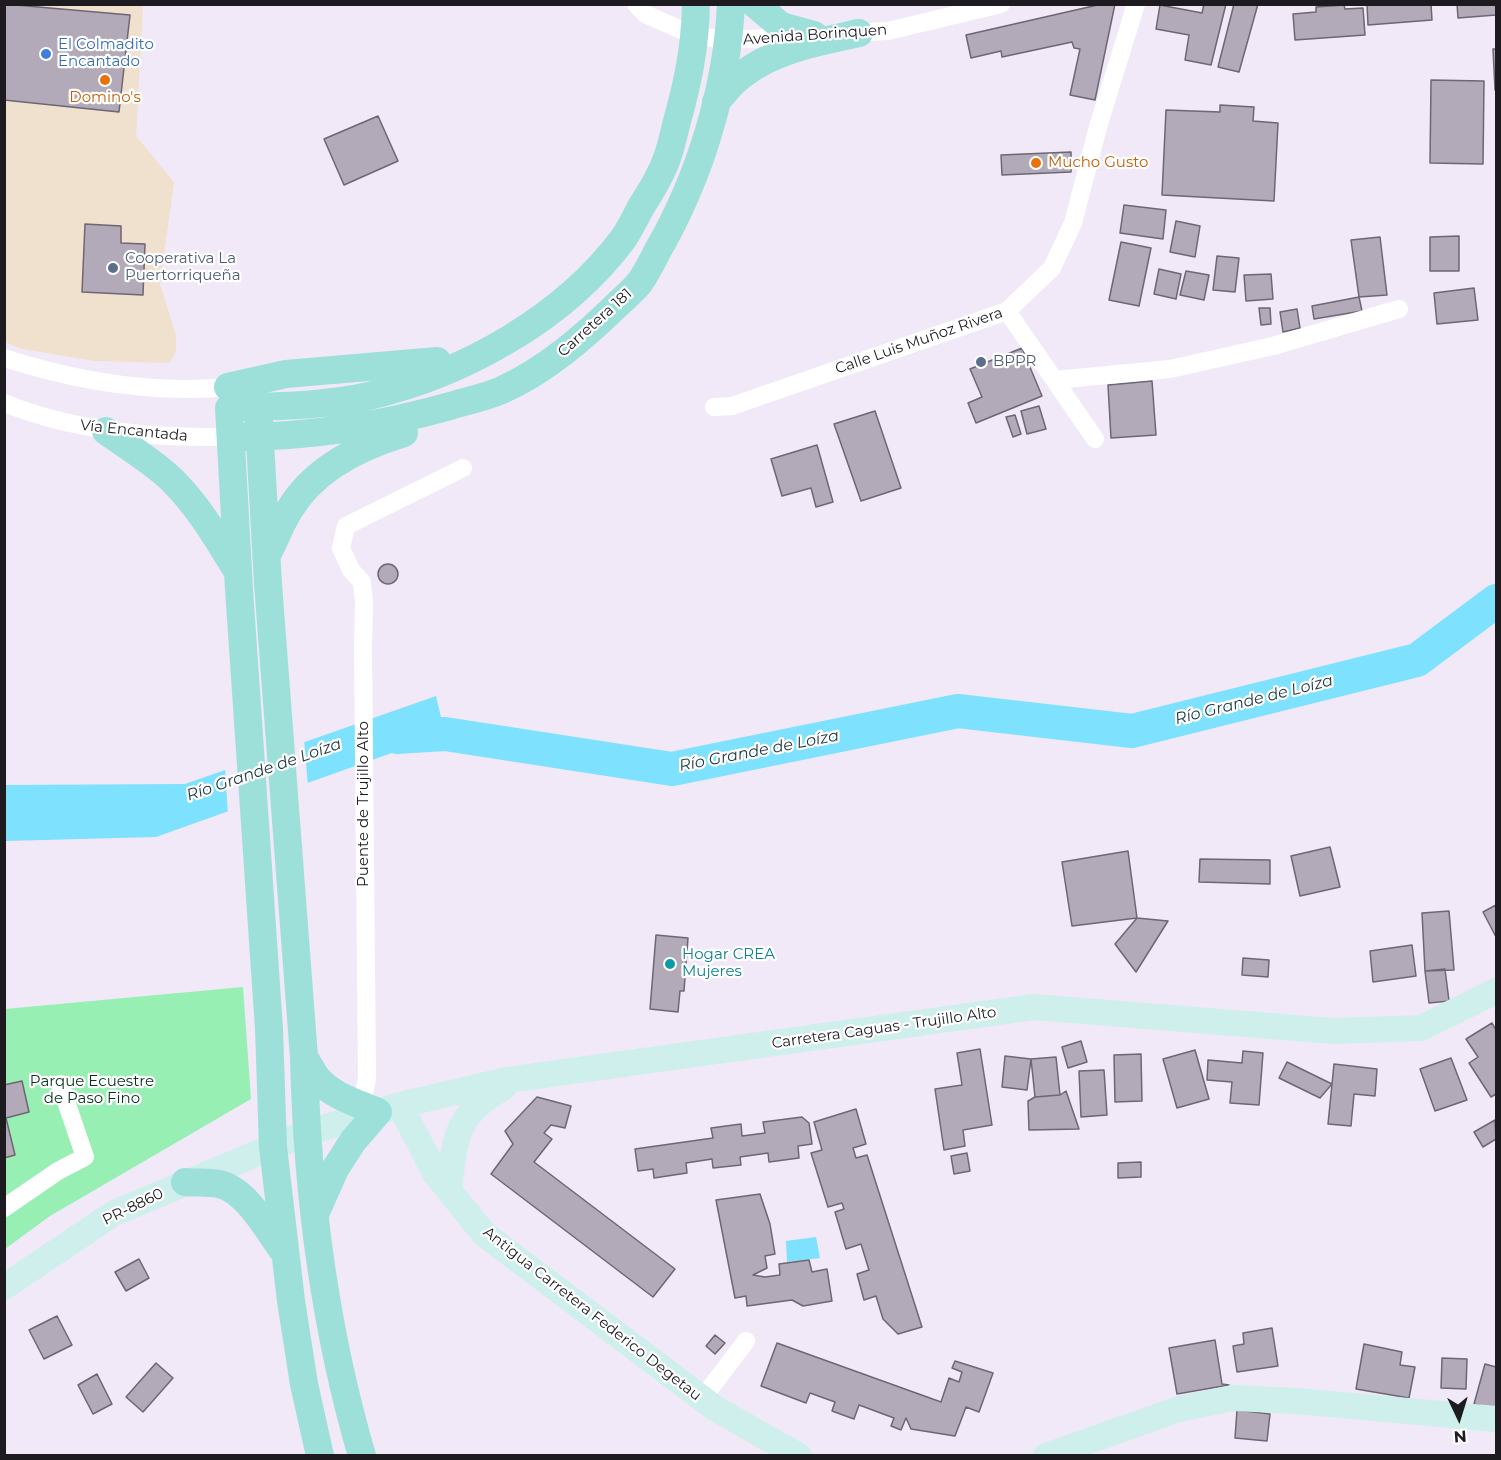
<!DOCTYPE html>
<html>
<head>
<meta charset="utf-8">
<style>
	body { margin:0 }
	#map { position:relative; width:1501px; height:1460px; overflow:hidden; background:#f1e9f8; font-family:Montserrat,sans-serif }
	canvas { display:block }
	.frame { position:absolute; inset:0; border:6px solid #1d1a20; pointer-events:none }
	.north { position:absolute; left:1429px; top:1388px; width:60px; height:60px; -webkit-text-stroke:4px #fff; paint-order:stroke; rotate:176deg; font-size:16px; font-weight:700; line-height:24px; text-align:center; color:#1d1a20 }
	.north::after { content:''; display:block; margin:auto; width:21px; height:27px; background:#1d1a20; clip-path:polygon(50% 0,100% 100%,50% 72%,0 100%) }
</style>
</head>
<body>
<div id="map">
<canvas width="1501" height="1460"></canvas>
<div class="frame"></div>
<div class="north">N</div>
</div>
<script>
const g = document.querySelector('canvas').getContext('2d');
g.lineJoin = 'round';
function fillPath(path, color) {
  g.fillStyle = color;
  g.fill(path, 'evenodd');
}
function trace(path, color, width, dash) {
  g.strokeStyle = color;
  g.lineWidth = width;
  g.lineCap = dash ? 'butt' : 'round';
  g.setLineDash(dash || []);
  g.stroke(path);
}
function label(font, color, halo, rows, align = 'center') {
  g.font = font + ' Montserrat,sans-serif';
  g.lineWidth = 4.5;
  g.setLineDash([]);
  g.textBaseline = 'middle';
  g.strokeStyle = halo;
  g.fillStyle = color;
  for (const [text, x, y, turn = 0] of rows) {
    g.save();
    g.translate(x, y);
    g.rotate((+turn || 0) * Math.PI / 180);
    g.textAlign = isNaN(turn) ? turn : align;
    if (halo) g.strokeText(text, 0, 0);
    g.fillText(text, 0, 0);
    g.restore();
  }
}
const commercial = new Path2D(`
	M 4,5 L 143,5 L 136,136 L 174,182 L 160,284 L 176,335 L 176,351 L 170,363 L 95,361 L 22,349 L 5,342 Z`);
const green = new Path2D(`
	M 243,987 L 251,1099 L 50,1216 L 5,1249 L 5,1009 Z`);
const water = new Path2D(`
	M 436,696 L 445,734 L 156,837 L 5,841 L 4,785 L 185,784 Z
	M 816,1237 L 820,1258 L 787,1262 L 786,1241 Z`);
const pier = new Path2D(`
	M 304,739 L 308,786 L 228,815 L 225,767 Z`);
const river = new Path2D(`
	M 397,737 L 445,734 L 672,769 L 958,711 L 1132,731 L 1417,660 L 1496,601`);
const building = new Path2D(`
	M 4,4 L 130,15 L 119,112 L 4,100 Z
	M 1102,4 L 1115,4 L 1095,100 L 1070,95 L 1080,49 L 1074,48 L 1072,42 L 1002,57 L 1001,51 L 971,58 L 966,35 Z
	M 1204,4 L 1226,4 L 1211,65 L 1185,60 L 1189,35 L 1156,29 L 1160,5 L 1202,13 Z
	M 1234,4 L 1258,4 L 1239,72 L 1218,67 Z
	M 1367,4 L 1431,4 L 1432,20 L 1368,25 Z
	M 1457,4 L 1496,4 L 1496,15 L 1458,18 Z
	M 1344,5 L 1345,9 L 1363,8 L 1365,35 L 1295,40 L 1293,14 L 1316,12 L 1316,7 Z
	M 1493,49 L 1496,49 L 1496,90 L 1495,90 Z
	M 1431,80 L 1484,81 L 1483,164 L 1430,163 Z
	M 1220,105 L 1254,107 L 1253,121 L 1278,123 L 1274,201 L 1162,195 L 1166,110 L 1220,112 Z
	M 378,116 L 398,161 L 344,185 L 324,139 Z
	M 1071,152 L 1071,172 L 1002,175 L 1001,155 Z
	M 1124,205 L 1166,210 L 1163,239 L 1120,233 Z
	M 1176,221 L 1200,226 L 1195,257 L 1170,252 Z
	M 85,224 L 121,226 L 121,243 L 145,244 L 143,295 L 82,292 Z
	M 1459,236 L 1459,271 L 1430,271 L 1430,237 Z
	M 1380,237 L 1387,295 L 1359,297 L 1351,240 Z
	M 1121,242 L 1151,248 L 1139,306 L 1109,300 Z
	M 1217,256 L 1239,258 L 1235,292 L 1213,290 Z
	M 1159,269 L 1181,274 L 1176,299 L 1154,294 Z
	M 1186,271 L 1209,275 L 1204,300 L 1180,295 Z
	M 1271,274 L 1273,299 L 1246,301 L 1244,275 Z
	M 1474,288 L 1478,320 L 1437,324 L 1434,293 Z
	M 1359,297 L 1362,311 L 1314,319 L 1312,306 Z
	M 1259,308 L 1270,308 L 1271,324 L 1261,325 Z
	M 1297,309 L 1300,328 L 1283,332 L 1280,312 Z
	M 1022,348 L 1042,396 L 976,423 L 968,403 L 982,397 L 970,369 Z
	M 1152,381 L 1156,435 L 1111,438 L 1108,385 Z
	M 1039,406 L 1046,429 L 1027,434 L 1021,411 Z
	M 875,411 L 901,488 L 861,501 L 834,424 Z
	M 1015,415 L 1021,434 L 1013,437 L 1006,417 Z
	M 817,445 L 833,502 L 816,507 L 811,488 L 782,496 L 771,459 Z
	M378 574a10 10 0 1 1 20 0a10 10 0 1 1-20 0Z
	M 1330,847 L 1340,887 L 1300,896 L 1291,856 Z
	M 1128,851 L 1137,918 L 1072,926 L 1062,862 Z
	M 1200,859 L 1270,860 L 1270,884 L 1199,882 Z
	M 1496,905 L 1496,937 L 1483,912 Z
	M 1449,911 L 1454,970 L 1425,971 L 1422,913 Z
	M 1137,918 L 1168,921 L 1136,972 L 1115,944 Z
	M 656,935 L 688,938 L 684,991 L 680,991 L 678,1012 L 650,1009 Z
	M 1412,945 L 1416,976 L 1373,982 L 1370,951 Z
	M 1243,958 L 1269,960 L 1268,977 L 1242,975 Z
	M 1445,969 L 1449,1001 L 1429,1003 L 1425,971 Z
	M 1492,1023 L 1496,1030 L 1496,1094 L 1491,1097 L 1469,1063 L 1478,1057 L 1466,1039 Z
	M 1081,1041 L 1087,1062 L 1068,1068 L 1062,1047 Z
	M 980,1049 L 992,1125 L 963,1130 L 965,1146 L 944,1150 L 935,1089 L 962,1085 L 957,1053 Z
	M 1195,1050 L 1209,1099 L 1177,1108 L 1163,1059 Z
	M 1243,1051 L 1263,1053 L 1259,1105 L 1230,1103 L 1232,1082 L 1207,1080 L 1208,1060 L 1242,1063 Z
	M 1141,1054 L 1142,1101 L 1115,1102 L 1114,1055 Z
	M 1005,1056 L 1031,1059 L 1027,1090 L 1002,1087 Z
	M 1056,1057 L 1060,1095 L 1035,1097 L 1031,1059 Z
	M 1451,1058 L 1467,1100 L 1435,1111 L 1420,1069 Z
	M 1287,1062 L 1332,1084 L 1320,1098 L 1279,1078 Z
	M 1334,1064 L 1377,1069 L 1375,1096 L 1354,1094 L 1351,1126 L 1328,1124 Z
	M 1104,1070 L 1107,1115 L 1081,1117 L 1079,1071 Z
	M 22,1081 L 29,1112 L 6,1118 L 15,1155 L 4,1158 L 4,1085 Z
	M 1066,1091 L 1079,1129 L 1029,1130 L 1028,1101 L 1035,1097 L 1060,1095 Z
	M 537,1097 L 571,1106 L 565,1128 L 551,1125 L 544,1133 L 552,1139 L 534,1162 L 675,1269 L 653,1297 L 491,1174 L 513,1144 L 505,1131 Z
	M 856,1109 L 866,1144 L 853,1148 L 856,1158 L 867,1155 L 922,1327 L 898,1334 L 883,1319 L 876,1296 L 864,1300 L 857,1274 L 869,1270 L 861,1244 L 846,1249 L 835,1212 L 844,1209 L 842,1203 L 828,1207 L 811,1153 L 822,1150 L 814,1122 Z
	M 802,1117 L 809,1123 L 812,1144 L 798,1146 L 799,1158 L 769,1162 L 768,1153 L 740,1157 L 741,1165 L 713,1168 L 712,1159 L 686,1163 L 687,1173 L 654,1178 L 653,1169 L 638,1171 L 635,1149 L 713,1138 L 711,1128 L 741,1124 L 742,1136 L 765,1133 L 763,1122 Z
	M 1495,1120 L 1496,1139 L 1483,1147 L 1474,1132 Z
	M 967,1153 L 970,1171 L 954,1174 L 951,1156 Z
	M 1141,1162 L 1141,1177 L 1118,1178 L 1118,1163 Z
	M 760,1194 L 770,1224 L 775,1254 L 765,1256 L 767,1268 L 753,1275 L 765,1277 L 780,1275 L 779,1264 L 809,1260 L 812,1272 L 827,1269 L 832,1301 L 803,1306 L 792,1300 L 747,1306 L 746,1296 L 735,1298 L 716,1200 Z
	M 139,1259 L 149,1278 L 126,1291 L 115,1272 Z
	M 57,1316 L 72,1345 L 44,1359 L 29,1330 Z
	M 1272,1328 L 1278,1366 L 1237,1372 L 1233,1346 L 1244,1344 L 1243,1333 Z
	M 715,1335 L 725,1343 L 715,1354 L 706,1346 Z
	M 1215,1340 L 1222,1384 L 1229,1385 L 1177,1394 L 1169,1348 Z
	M 777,1343 L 941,1402 L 949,1378 L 959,1382 L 962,1372 L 952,1368 L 955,1361 L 993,1373 L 979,1412 L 966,1407 L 955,1436 L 911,1429 L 906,1418 L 901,1430 L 891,1426 L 894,1418 L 859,1405 L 854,1419 L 832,1411 L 835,1402 L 810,1393 L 806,1403 L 761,1386 Z
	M 1364,1344 L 1402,1352 L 1400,1365 L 1415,1367 L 1409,1398 L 1356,1389 Z
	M 1442,1358 L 1467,1359 L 1466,1389 L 1441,1388 Z
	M 156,1363 L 173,1378 L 143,1412 L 126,1397 Z
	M 1485,1364 L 1496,1367 L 1496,1410 L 1474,1404 Z
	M 97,1374 L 112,1404 L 93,1414 L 78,1385 Z
	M 1237,1410 L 1270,1414 L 1267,1441 L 1235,1438 Z`);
const street = new Path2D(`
	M 636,4 L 645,14 L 695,36 L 729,40 L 798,36
	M 850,33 L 888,31 L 1001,4
	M 1007,311 L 1095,439
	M 4,358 C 76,381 154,394 228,387
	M 1055,380 L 1170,369 L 1273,346 L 1399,309
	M 4,403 C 77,432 153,438 231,437
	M 714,407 L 732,406 L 1007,311 L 1052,268 L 1073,223 L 1098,127 L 1136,4
	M 362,1105 L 367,1078 L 363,647 L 364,603 L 362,582 L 351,570 L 341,548 L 346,526 L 463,468
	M 4,1208 L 58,1171 L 85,1157 L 60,1084
	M 702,1399 L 746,1341`);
const secondary = new Path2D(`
	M 400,1105 L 435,1173 L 484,1234 L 716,1409 L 799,1456
	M 449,1190 C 455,1138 455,1114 504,1087
	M 4,1287 L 114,1213 L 306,1133 L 400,1105 L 507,1080 L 1034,1007 L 1333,1031 L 1421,1028 L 1496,991
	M 1046,1456 L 1179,1409 L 1233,1398 L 1296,1401 L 1496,1419`);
const primary = new Path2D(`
	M 755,4 L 781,26 L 814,35
	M 716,102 C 724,93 732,82 742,75 C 775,49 819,42 859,33
	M 228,387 L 286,374 L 437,361
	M 258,406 L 268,584 L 304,1057 C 307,1191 324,1326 362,1456
	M 106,431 C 128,447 154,462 173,481 C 199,507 217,538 236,569
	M 240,437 C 314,436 379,426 450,406 C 467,401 486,397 502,390 C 546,370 584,337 618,304 C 625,297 634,290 640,282 C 647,272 653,260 658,250 C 700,177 727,89 731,4
	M 267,555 C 275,540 281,523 290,509 C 314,469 361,446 404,433
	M 304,1057 C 308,1063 312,1071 316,1077 C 331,1096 357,1103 378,1112 L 353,1141 L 335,1169 L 315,1214
	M 185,1182 C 196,1183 208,1182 219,1184 C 247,1190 268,1231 284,1252
	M 320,1456 L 304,1384 L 291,1301 L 273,1147 L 269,1029 L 239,589 L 229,408 C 274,406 326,406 369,396 C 464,374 564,318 623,239 C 630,229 635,218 641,207 C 647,197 654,187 659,176 C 668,160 672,142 676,125 C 688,82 695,49 696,4`);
const markers = [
	[46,54,6,"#3f7fe0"],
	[105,80,6,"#e8710a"],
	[1036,163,6,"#e8710a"],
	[113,268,6,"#5c6f8a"],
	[981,362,6,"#5c6f8a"],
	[670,964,6,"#0f9aa8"]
];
const streetNames = [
	["Avenida Borinquen",815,35,-4],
	["Carretera 181",595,323,-42],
	["Calle Luis Muñoz Rivera",919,341,-19],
	["Vía Encantada",134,431,6],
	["Puente de Trujillo Alto",364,804,-90],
	["Carretera Caguas - Trujillo Alto",884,1028,-8],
	["PR-8860",133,1207,-26],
	["Antigua Carretera Federico Degetau",592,1314,38]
];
const shopNames = [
	["El Colmadito",58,45],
	["Encantado",58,62]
];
const foodNames = [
	["Domino's",105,98],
	["Mucho Gusto",1048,163,"left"]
];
const serviceNames = [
	["Cooperativa La",125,259],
	["Puertorriqueña",125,276],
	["BPPR",993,362]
];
const cultureNames = [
	["Hogar CREA",682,955],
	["Mujeres",682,972]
];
const parkNames = [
	["Parque Ecuestre",92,1082],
	["de Paso Fino",92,1099]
];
const waterNames = [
	["Río Grande de Loíza",1254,700,-14],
	["Río Grande de Loíza",759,751,-11],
	["Río Grande de Loíza",264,770,-19]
];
fillPath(commercial, '#f0e0ce');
fillPath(green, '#98efb4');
fillPath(water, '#7ee1fd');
fillPath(pier, '#f1e9f8');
trace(river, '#7ee1fd', 34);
fillPath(building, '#b2aab8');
trace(building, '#6d6673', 1.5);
trace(street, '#fff', 18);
trace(secondary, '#ceefec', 26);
trace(primary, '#9de0da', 28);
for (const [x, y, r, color] of markers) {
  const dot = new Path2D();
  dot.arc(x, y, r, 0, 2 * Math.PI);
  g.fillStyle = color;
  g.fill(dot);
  trace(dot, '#fff', 2);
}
label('15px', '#1d1a20', '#fff', streetNames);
label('15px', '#366cbe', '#fff', shopNames, 'left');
label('15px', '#c56008', '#fff', foodNames);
label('15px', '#4e5e75', '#fff', serviceNames, 'left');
label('15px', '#0d838f', '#fff', cultureNames, 'left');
label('15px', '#09321b', '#fff', parkNames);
label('italic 16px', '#223a40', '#fff', waterNames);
</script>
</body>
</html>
